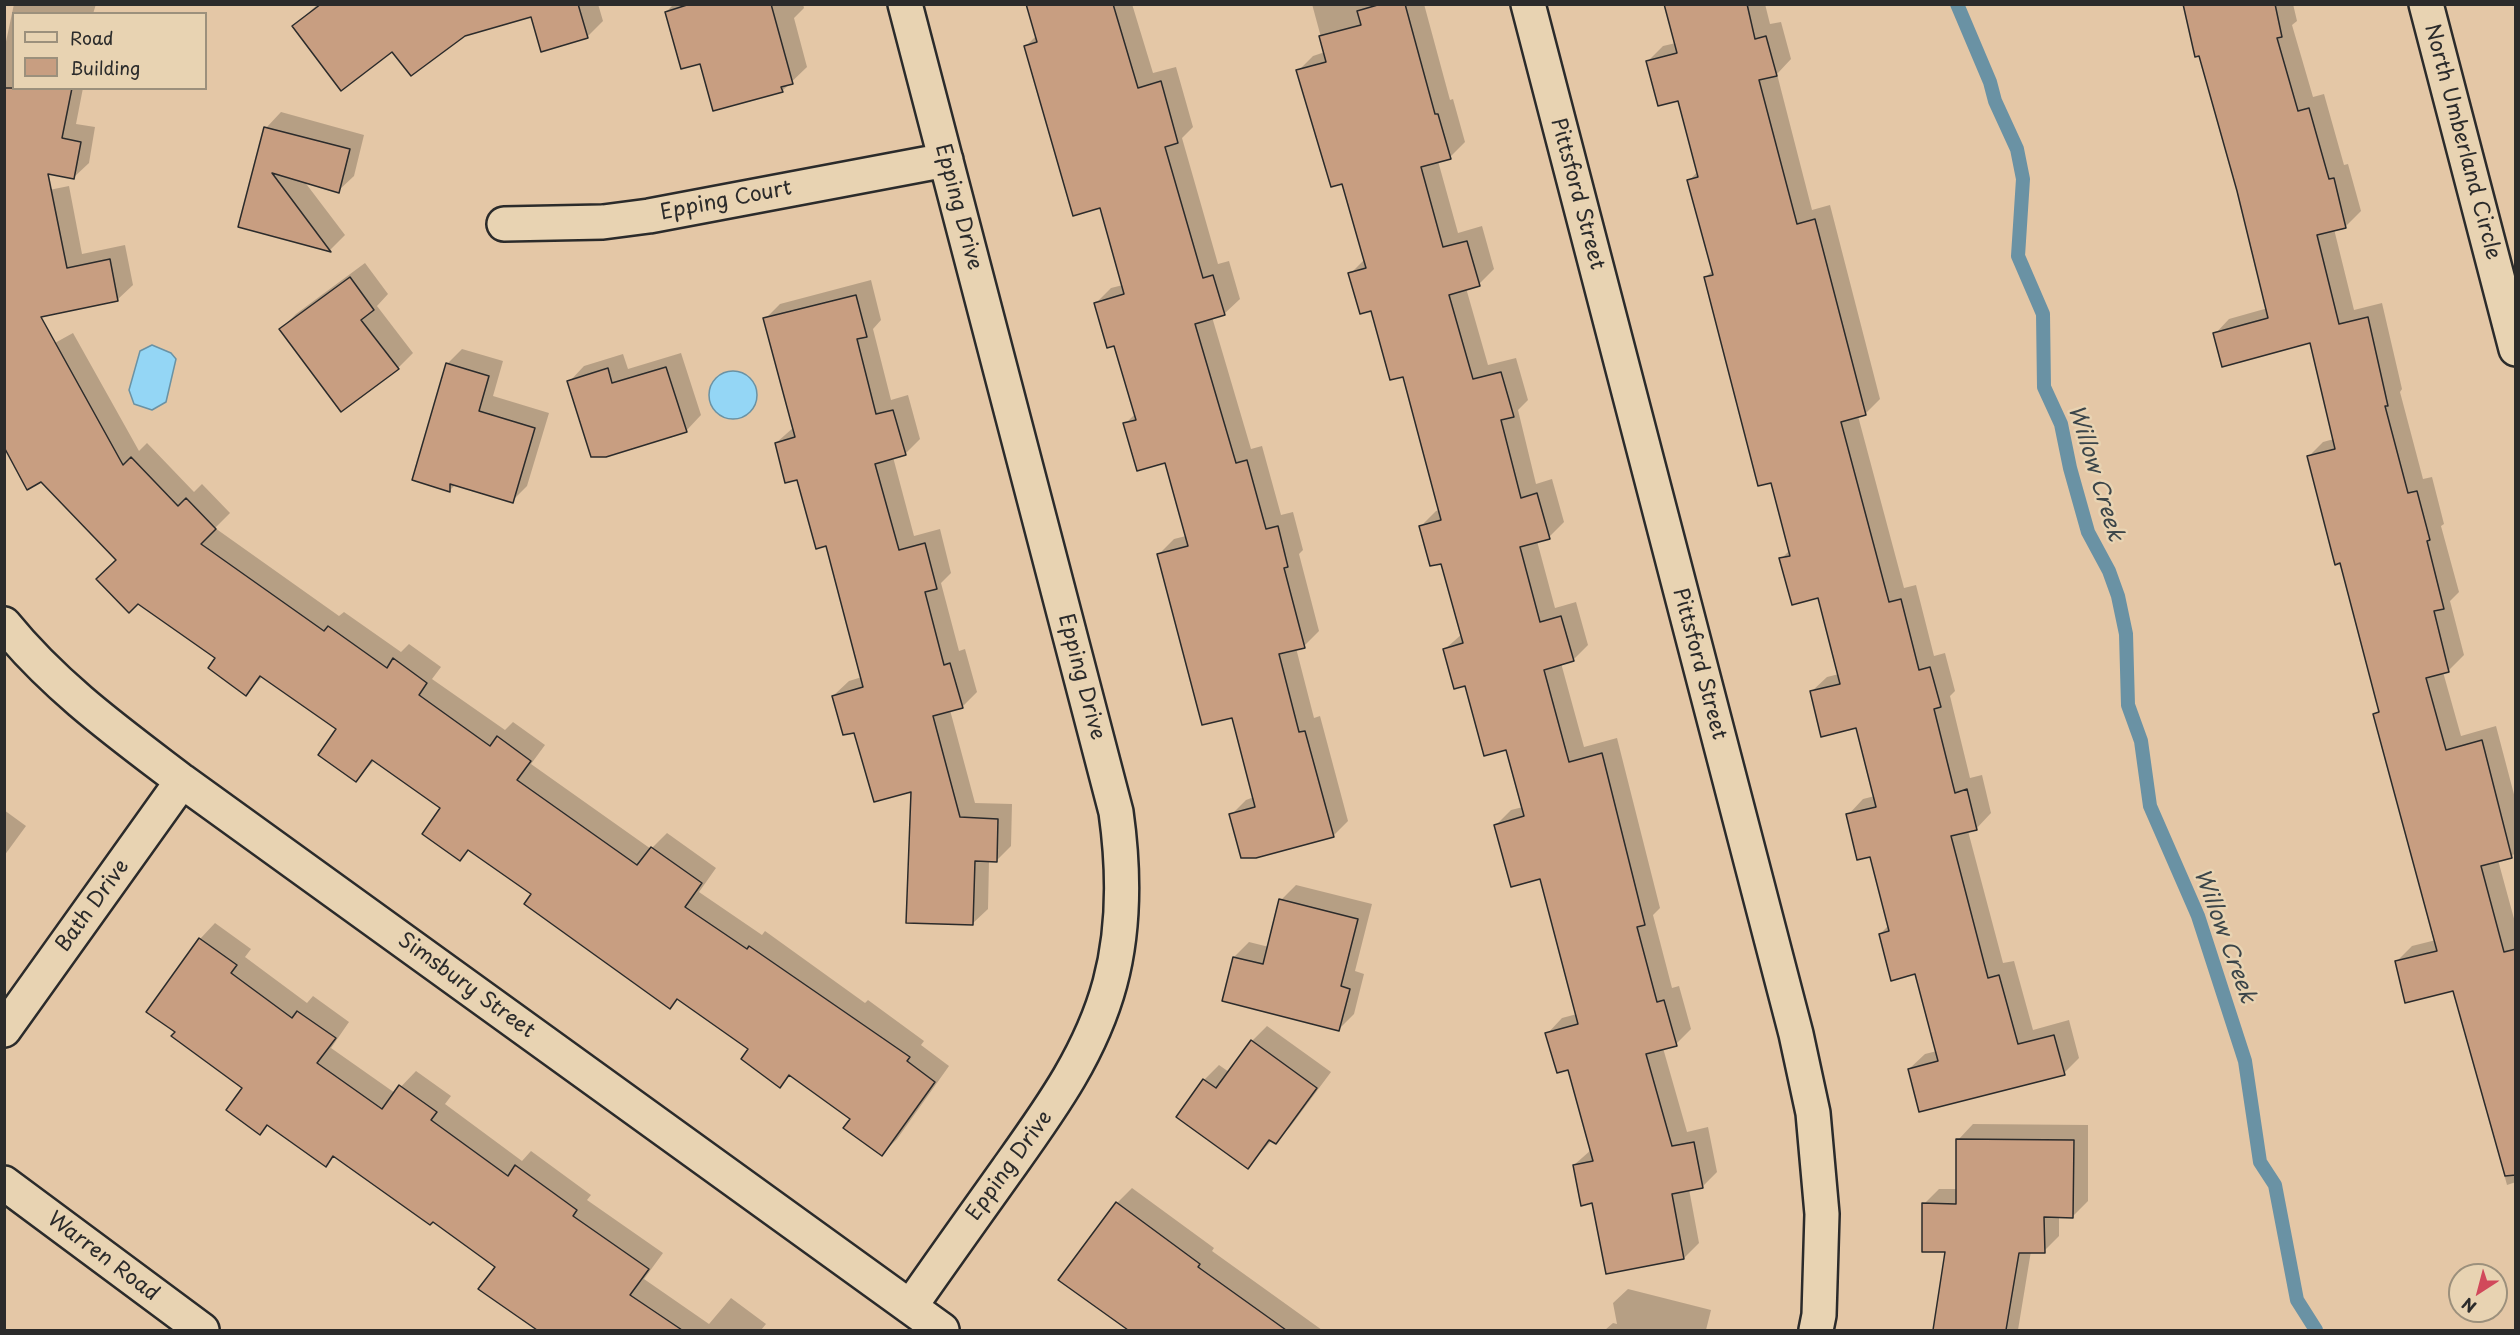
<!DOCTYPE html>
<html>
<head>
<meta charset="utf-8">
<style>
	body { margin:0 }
	#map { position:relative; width:2520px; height:1335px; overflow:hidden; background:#e4c7a6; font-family:"Playpen Sans",sans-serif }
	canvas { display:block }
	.frame { position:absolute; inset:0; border:6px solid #2b2b2b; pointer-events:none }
	.legend { position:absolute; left:12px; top:12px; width:195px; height:78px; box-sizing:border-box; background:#e8d3b2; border:2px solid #9c907c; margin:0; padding:8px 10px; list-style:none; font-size:18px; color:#2b2b2b }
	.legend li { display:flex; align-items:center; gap:12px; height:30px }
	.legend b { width:30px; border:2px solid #9c907c }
	.north { position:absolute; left:2448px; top:1263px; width:60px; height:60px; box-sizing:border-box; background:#e8d3b2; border:2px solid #9c907c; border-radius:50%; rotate:216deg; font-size:16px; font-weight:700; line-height:24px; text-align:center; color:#2b2b2b }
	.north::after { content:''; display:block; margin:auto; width:21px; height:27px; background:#d1495b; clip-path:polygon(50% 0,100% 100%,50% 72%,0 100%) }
</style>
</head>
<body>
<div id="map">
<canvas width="2520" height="1335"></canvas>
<div class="frame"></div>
<ul class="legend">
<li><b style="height:8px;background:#e8d3b2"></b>Road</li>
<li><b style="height:16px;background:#c89e81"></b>Building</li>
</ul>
<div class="north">N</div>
</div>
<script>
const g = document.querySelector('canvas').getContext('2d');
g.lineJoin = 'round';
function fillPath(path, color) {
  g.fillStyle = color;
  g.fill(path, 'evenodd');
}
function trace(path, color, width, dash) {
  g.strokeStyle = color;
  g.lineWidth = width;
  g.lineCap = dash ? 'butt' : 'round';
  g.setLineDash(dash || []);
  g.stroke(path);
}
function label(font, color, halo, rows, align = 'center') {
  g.font = font + ' "Playpen Sans",sans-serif';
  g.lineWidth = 5;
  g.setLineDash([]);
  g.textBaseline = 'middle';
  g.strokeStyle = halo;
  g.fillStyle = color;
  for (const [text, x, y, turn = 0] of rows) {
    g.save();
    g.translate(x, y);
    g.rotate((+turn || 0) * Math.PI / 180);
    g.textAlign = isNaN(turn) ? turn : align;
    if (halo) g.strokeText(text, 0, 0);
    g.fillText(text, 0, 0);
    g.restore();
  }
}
const water = new Path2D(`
	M 152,345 L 171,353 L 176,359 L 166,402 L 152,410 L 134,404 L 129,390 L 140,351 Z
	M709 395a24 24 0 1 1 48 0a24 24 0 1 1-48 0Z`);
const shadow = new Path2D(`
	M 14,4 L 96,4 L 93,14 L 14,14 L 14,88 L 83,88 L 76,124 L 95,127 L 89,163 L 73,178 L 4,164 L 4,51 Z
	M 318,4 L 443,4 L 392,50 L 294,26 Z
	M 468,4 L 598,4 L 603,21 L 587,37 L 532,15 Z
	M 674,4 L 803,4 L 804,8 L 794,18 L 807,67 L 782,91 L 701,62 L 666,12 Z
	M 1028,4 L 1132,4 L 1153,73 L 1176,67 L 1193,127 L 1182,138 L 1218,264 L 1229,261 L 1240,299 L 1224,314 L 1212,317 L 1251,449 L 1262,446 L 1281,515 L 1293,512 L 1303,550 L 1299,554 L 1319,631 L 1304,646 L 1296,648 L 1314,718 L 1320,716 L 1348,821 L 1333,836 L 1231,815 L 1246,800 L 1254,797 L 1233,716 L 1159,554 L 1174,539 L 1186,536 L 1166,461 L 1125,424 L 1136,413 L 1115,344 L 1096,303 L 1111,288 L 1123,285 L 1101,207 L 1026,46 L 1037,35 Z
	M 1312,4 L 1424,4 L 1450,100 L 1453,99 L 1465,142 L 1450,157 L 1438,161 L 1458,233 L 1482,226 L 1494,269 L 1479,284 L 1466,288 L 1488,365 L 1516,358 L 1528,400 L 1518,410 L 1536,484 L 1552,479 L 1564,522 L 1549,537 L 1537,541 L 1555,608 L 1576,602 L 1588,645 L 1573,660 L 1561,663 L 1584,747 L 1617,738 L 1660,908 L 1653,915 L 1672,988 L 1679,986 L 1691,1029 L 1676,1044 L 1663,1048 L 1687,1132 L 1708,1127 L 1717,1172 L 1702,1187 L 1689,1189 L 1699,1243 L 1684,1258 L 1593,1201 L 1574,1165 L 1591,1150 L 1569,1068 L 1547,1034 L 1562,1018 L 1577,1014 L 1541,877 L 1496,825 L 1511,810 L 1523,807 L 1507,748 L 1445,649 L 1462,634 L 1442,562 L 1420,527 L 1436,511 L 1440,510 L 1405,375 L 1372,309 L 1350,274 L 1365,259 L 1343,182 L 1298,71 L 1313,56 L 1325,52 Z
	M 1666,4 L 1765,4 L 1770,24 L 1781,22 L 1791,59 L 1777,74 L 1812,210 L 1830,205 L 1880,399 L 1865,414 L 1858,416 L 1904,588 L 1916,585 L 1934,656 L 1945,653 L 1955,691 L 1950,696 L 1970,778 L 1982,775 L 1991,813 L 1976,829 L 1968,831 L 2003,963 L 2014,961 L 2033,1030 L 2069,1020 L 2079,1058 L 2064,1073 L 1909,1069 L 1925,1054 L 1937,1051 L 1916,972 L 1880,934 L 1889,925 L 1871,855 L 1848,815 L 1863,799 L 1875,796 L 1857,727 L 1811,692 L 1827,677 L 1839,674 L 1819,596 L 1781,559 L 1790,550 L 1772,481 L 1705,278 L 1713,270 L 1689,181 L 1698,171 L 1679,99 L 1648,61 L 1663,46 L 1676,43 Z
	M 2184,4 L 2293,4 L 2297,21 L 2292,25 L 2313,97 L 2324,94 L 2344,165 L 2348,164 L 2361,211 L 2346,226 L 2334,229 L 2354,310 L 2382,303 L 2402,389 L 2400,392 L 2423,479 L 2432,477 L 2444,524 L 2441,526 L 2459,592 L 2450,601 L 2464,655 L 2449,670 L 2443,672 L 2461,736 L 2496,726 L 2516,802 L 2516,852 L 2511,857 L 2498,860 L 2516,926 L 2516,1182 L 2507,1185 L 2454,990 L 2397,961 L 2412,946 L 2436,940 L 2375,714 L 2380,710 L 2341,562 L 2308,457 L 2323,442 L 2334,439 L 2311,341 L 2215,334 L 2229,319 L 2268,308 L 2247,223 Z
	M 281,112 L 364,135 L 354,176 L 338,191 L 304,181 L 345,235 L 330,250 L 240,226 L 266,128 Z
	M 69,186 L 82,254 L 125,245 L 133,285 L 117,300 L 4,323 L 4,199 Z
	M 365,263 L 388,294 L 377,306 L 413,353 L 398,368 L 281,329 L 296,314 Z
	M 871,280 L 881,320 L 873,329 L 891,400 L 908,395 L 920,439 L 905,454 L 893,457 L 914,536 L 940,529 L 951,573 L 941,583 L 959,651 L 965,649 L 977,692 L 962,707 L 950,710 L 975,803 L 1012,804 L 1011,846 L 996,861 L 989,861 L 988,909 L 972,924 L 912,790 L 855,731 L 833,696 L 849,681 L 862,677 L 828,544 L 798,478 L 776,443 L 794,427 L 765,319 L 780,304 Z
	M 73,333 L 139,451 L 147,443 L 194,492 L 202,484 L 230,513 L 215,528 L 339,616 L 344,612 L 401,652 L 409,644 L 441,667 L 432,679 L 505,730 L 513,722 L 545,745 L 531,764 L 651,849 L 667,833 L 716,868 L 699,892 L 762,935 L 765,931 L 865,1003 L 868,1000 L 924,1041 L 921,1045 L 949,1066 L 897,1139 L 882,1154 L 852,1118 L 791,1074 L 780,1086 L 751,1049 L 678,998 L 670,1007 L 533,894 L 470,849 L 460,859 L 442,807 L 375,760 L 356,780 L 338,729 L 263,676 L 246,694 L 217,658 L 118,560 L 4,371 Z
	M 462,349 L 503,361 L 493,396 L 549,413 L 527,486 L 512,501 L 456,484 L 450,490 L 447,364 Z
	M 681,353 L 701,415 L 686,431 L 569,382 L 584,366 L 623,354 L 628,369 Z
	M 4,810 L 26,826 L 4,856 Z
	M 1296,885 L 1372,904 L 1355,971 L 1364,974 L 1354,1014 L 1339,1029 L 1234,957 L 1249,942 L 1269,947 L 1281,900 Z
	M 215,923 L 251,949 L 245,957 L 307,1003 L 313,996 L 349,1022 L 331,1048 L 395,1093 L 416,1071 L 451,1096 L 445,1104 L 522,1161 L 531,1151 L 591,1195 L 587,1200 L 663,1253 L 644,1279 L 709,1324 L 731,1298 L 766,1324 L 761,1330 L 539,1330 L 480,1289 L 497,1266 L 433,1220 L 335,1156 L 325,1165 L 268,1124 L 260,1133 L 244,1087 L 177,1031 L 148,1011 L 200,939 Z
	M 1267,1026 L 1331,1072 L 1290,1127 L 1275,1142 L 1272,1140 L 1248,1167 L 1204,1080 L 1219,1065 L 1229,1072 L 1252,1041 Z
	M 1973,1124 L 2088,1125 L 2088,1201 L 2073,1216 L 2059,1216 L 2059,1236 L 2044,1251 L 2031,1251 L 2018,1330 L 1933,1330 L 1946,1251 L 1924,1204 L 1939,1189 L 1958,1189 L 1958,1140 Z
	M 1132,1188 L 1214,1248 L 1212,1251 L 1322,1330 L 1133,1330 L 1060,1279 L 1117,1203 Z
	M 1628,1289 L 1711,1310 L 1706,1330 L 1605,1330 L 1613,1323 L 1617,1324 L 1613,1303 Z`);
const stream = new Path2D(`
	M 1957,4 L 1990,82 L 1995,101 L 2017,149 L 2023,179 L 2018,256 L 2043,314 L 2044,387 L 2061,424 L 2070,468 L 2088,532 L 2109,571 L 2118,596 L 2126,634 L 2128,705 L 2141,741 L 2150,806 L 2198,916 L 2245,1061 L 2260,1162 L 2275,1185 L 2297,1300 L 2316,1330`);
const building = new Path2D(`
	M 321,4 L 578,4 L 588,38 L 541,52 L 531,17 L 465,36 L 411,76 L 392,52 L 341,91 L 292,26 Z
	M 690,4 L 771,4 L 793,84 L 781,87 L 783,92 L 713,111 L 700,64 L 681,69 L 665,12 Z
	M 1026,4 L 1113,4 L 1138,88 L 1161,81 L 1178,143 L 1165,147 L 1203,278 L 1213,275 L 1225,315 L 1195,324 L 1236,463 L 1247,460 L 1266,529 L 1278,526 L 1288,567 L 1284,568 L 1305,648 L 1279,654 L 1299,732 L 1305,731 L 1334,837 L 1256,858 L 1241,858 L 1229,814 L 1255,807 L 1232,718 L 1202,725 L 1157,554 L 1188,546 L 1165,463 L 1137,471 L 1123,423 L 1136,420 L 1114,346 L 1107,348 L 1094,303 L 1124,294 L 1100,208 L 1073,216 L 1024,46 L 1037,42 Z
	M 1381,4 L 1405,4 L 1435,114 L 1438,114 L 1451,159 L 1421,167 L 1443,247 L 1467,241 L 1480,286 L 1449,295 L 1473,379 L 1501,372 L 1514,417 L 1501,420 L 1521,498 L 1537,493 L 1550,539 L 1520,547 L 1540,622 L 1561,616 L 1574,661 L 1544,670 L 1569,762 L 1602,753 L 1645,925 L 1637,927 L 1657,1002 L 1664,1000 L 1677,1046 L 1646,1054 L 1672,1146 L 1694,1142 L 1703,1188 L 1672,1194 L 1684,1259 L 1606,1274 L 1592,1203 L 1581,1206 L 1573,1165 L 1593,1161 L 1568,1070 L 1557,1073 L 1545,1033 L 1578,1024 L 1540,879 L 1511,887 L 1494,825 L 1524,816 L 1506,750 L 1484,756 L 1465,686 L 1454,689 L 1443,649 L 1463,643 L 1441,564 L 1430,566 L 1419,526 L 1441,520 L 1403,377 L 1390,380 L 1371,311 L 1360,314 L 1348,273 L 1366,268 L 1342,184 L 1331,187 L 1296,70 L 1326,62 L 1319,36 L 1361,25 L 1357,11 Z
	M 1664,4 L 1747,4 L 1755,39 L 1766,36 L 1777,76 L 1759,80 L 1797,224 L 1815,219 L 1866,415 L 1841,422 L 1889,602 L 1901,599 L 1919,670 L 1930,667 L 1941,707 L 1934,709 L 1955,793 L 1967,789 L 1977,830 L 1951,836 L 1988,978 L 1999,975 L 2018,1044 L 2054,1035 L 2065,1075 L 1919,1112 L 1908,1069 L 1938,1061 L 1915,974 L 1891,981 L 1879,934 L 1889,931 L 1870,857 L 1857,860 L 1846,814 L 1876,807 L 1856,728 L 1821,737 L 1810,691 L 1840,684 L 1818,598 L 1792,605 L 1779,558 L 1790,556 L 1771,483 L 1758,486 L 1704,277 L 1713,275 L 1687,180 L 1698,177 L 1678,101 L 1658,106 L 1646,61 L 1677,53 Z
	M 2183,4 L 2275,4 L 2282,37 L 2277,38 L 2298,111 L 2309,108 L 2329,179 L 2334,178 L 2346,228 L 2317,235 L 2339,324 L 2368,317 L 2388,406 L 2385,406 L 2408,493 L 2417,491 L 2430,540 L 2427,541 L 2444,609 L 2434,611 L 2449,672 L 2426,678 L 2446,750 L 2482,740 L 2512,858 L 2481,866 L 2504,952 L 2516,949 L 2516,1175 L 2505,1176 L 2453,991 L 2405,1003 L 2395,961 L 2437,951 L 2373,714 L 2379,712 L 2340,563 L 2335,565 L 2307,456 L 2335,449 L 2310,343 L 2222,367 L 2213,333 L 2268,318 L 2237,191 L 2199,56 L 2195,57 Z
	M 4,88 L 72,88 L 62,138 L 81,142 L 74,179 L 48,174 L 67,268 L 110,259 L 118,301 L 41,317 L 123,465 L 131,457 L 178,506 L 186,498 L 216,529 L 201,544 L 324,631 L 328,626 L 387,668 L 393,658 L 427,683 L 419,695 L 490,746 L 497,736 L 531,761 L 517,780 L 637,865 L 651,847 L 702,883 L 685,907 L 747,949 L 749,946 L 910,1057 L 907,1061 L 935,1082 L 882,1156 L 843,1128 L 850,1119 L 789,1075 L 780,1088 L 741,1059 L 748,1049 L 677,999 L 670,1009 L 524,904 L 531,894 L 468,850 L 460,861 L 422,834 L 440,808 L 372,760 L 356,782 L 318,755 L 336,729 L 260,676 L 246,696 L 208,668 L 215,658 L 138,604 L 129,613 L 96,579 L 116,560 L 41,482 L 27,490 L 4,447 Z
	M 264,127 L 350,149 L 339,193 L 272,173 L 331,252 L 238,227 Z
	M 350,277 L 374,310 L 361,320 L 399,369 L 341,412 L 279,329 Z
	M 856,295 L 867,337 L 857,339 L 876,414 L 893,410 L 906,455 L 875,464 L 899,550 L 925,543 L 937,589 L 925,592 L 944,665 L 950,663 L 963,708 L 933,716 L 960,817 L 998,819 L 997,862 L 975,861 L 973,925 L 906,923 L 911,792 L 874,802 L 854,733 L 843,735 L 832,696 L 863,687 L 826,546 L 816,549 L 797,480 L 785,483 L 775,443 L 795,437 L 763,318 Z
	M 446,363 L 489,376 L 479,411 L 535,428 L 513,503 L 450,484 L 450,492 L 412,480 Z
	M 666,367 L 687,432 L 606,457 L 591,457 L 567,381 L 608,368 L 612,383 Z
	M 1279,899 L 1358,919 L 1341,986 L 1350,989 L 1339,1031 L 1222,1001 L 1233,957 L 1263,964 Z
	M 199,938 L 237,965 L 231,973 L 292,1018 L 297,1011 L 336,1038 L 317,1063 L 382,1109 L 399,1085 L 437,1112 L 431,1120 L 508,1176 L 515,1165 L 577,1210 L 573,1216 L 649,1269 L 630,1295 L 682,1330 L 537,1330 L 478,1289 L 495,1267 L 433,1222 L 430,1225 L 333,1156 L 326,1167 L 267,1125 L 260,1135 L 226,1110 L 242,1088 L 171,1036 L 175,1032 L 146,1012 Z
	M 1251,1040 L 1317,1088 L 1276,1144 L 1269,1140 L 1248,1169 L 1176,1117 L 1203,1079 L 1216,1088 Z
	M 1956,1139 L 2074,1140 L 2073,1218 L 2044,1217 L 2045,1253 L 2019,1253 L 2006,1330 L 1933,1330 L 1945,1252 L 1922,1252 L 1922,1203 L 1956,1204 Z
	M 1116,1202 L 1200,1264 L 1198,1267 L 1286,1330 L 1128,1330 L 1058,1280 Z`);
const street = new Path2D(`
	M 905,4 L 1116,812 C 1124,869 1125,927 1110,983 C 1091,1054 1049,1111 1007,1170 C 975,1215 942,1261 910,1307
	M 1528,4 L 1796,1034 L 1813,1113 L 1822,1214 L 1819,1315 L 1816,1330
	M 2426,4 L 2516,349
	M 504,224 L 603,222 L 649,216 L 946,160
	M 4,624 C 55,687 119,733 182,781 L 942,1330
	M 4,1030 L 182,781`);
const secondary = new Path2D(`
	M 4,1183 L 202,1330`);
const streetNames = [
	["North Umberland Circle",2462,142,75],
	["Pittsford Street",1577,194,75],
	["Epping Court",726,201,-11],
	["Epping Drive",958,207,75],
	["Pittsford Street",1699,664,75],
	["Epping Drive",1081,677,75],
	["Bath Drive",93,906,-54],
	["Simsbury Street",466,986,36],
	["Epping Drive",1010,1166,-54],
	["Warren Road",103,1257,37]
];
const waterNames = [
	["Willow Creek",2095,473,73],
	["Willow Creek",2224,936,70]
];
fillPath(water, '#94d6f5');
trace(water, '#6a92a4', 1.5);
fillPath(shadow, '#0003');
trace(stream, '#6a92a4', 14);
fillPath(building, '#c89e81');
trace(building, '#2b2b2b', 1.5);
trace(street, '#2b2b2b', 38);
trace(secondary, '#2b2b2b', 38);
trace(street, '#e8d3b2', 33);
trace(secondary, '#e8d3b2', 33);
label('21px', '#2b2b2b', '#e8d3b2', streetNames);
label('italic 22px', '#3b4549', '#e8d3b2', waterNames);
</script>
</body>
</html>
